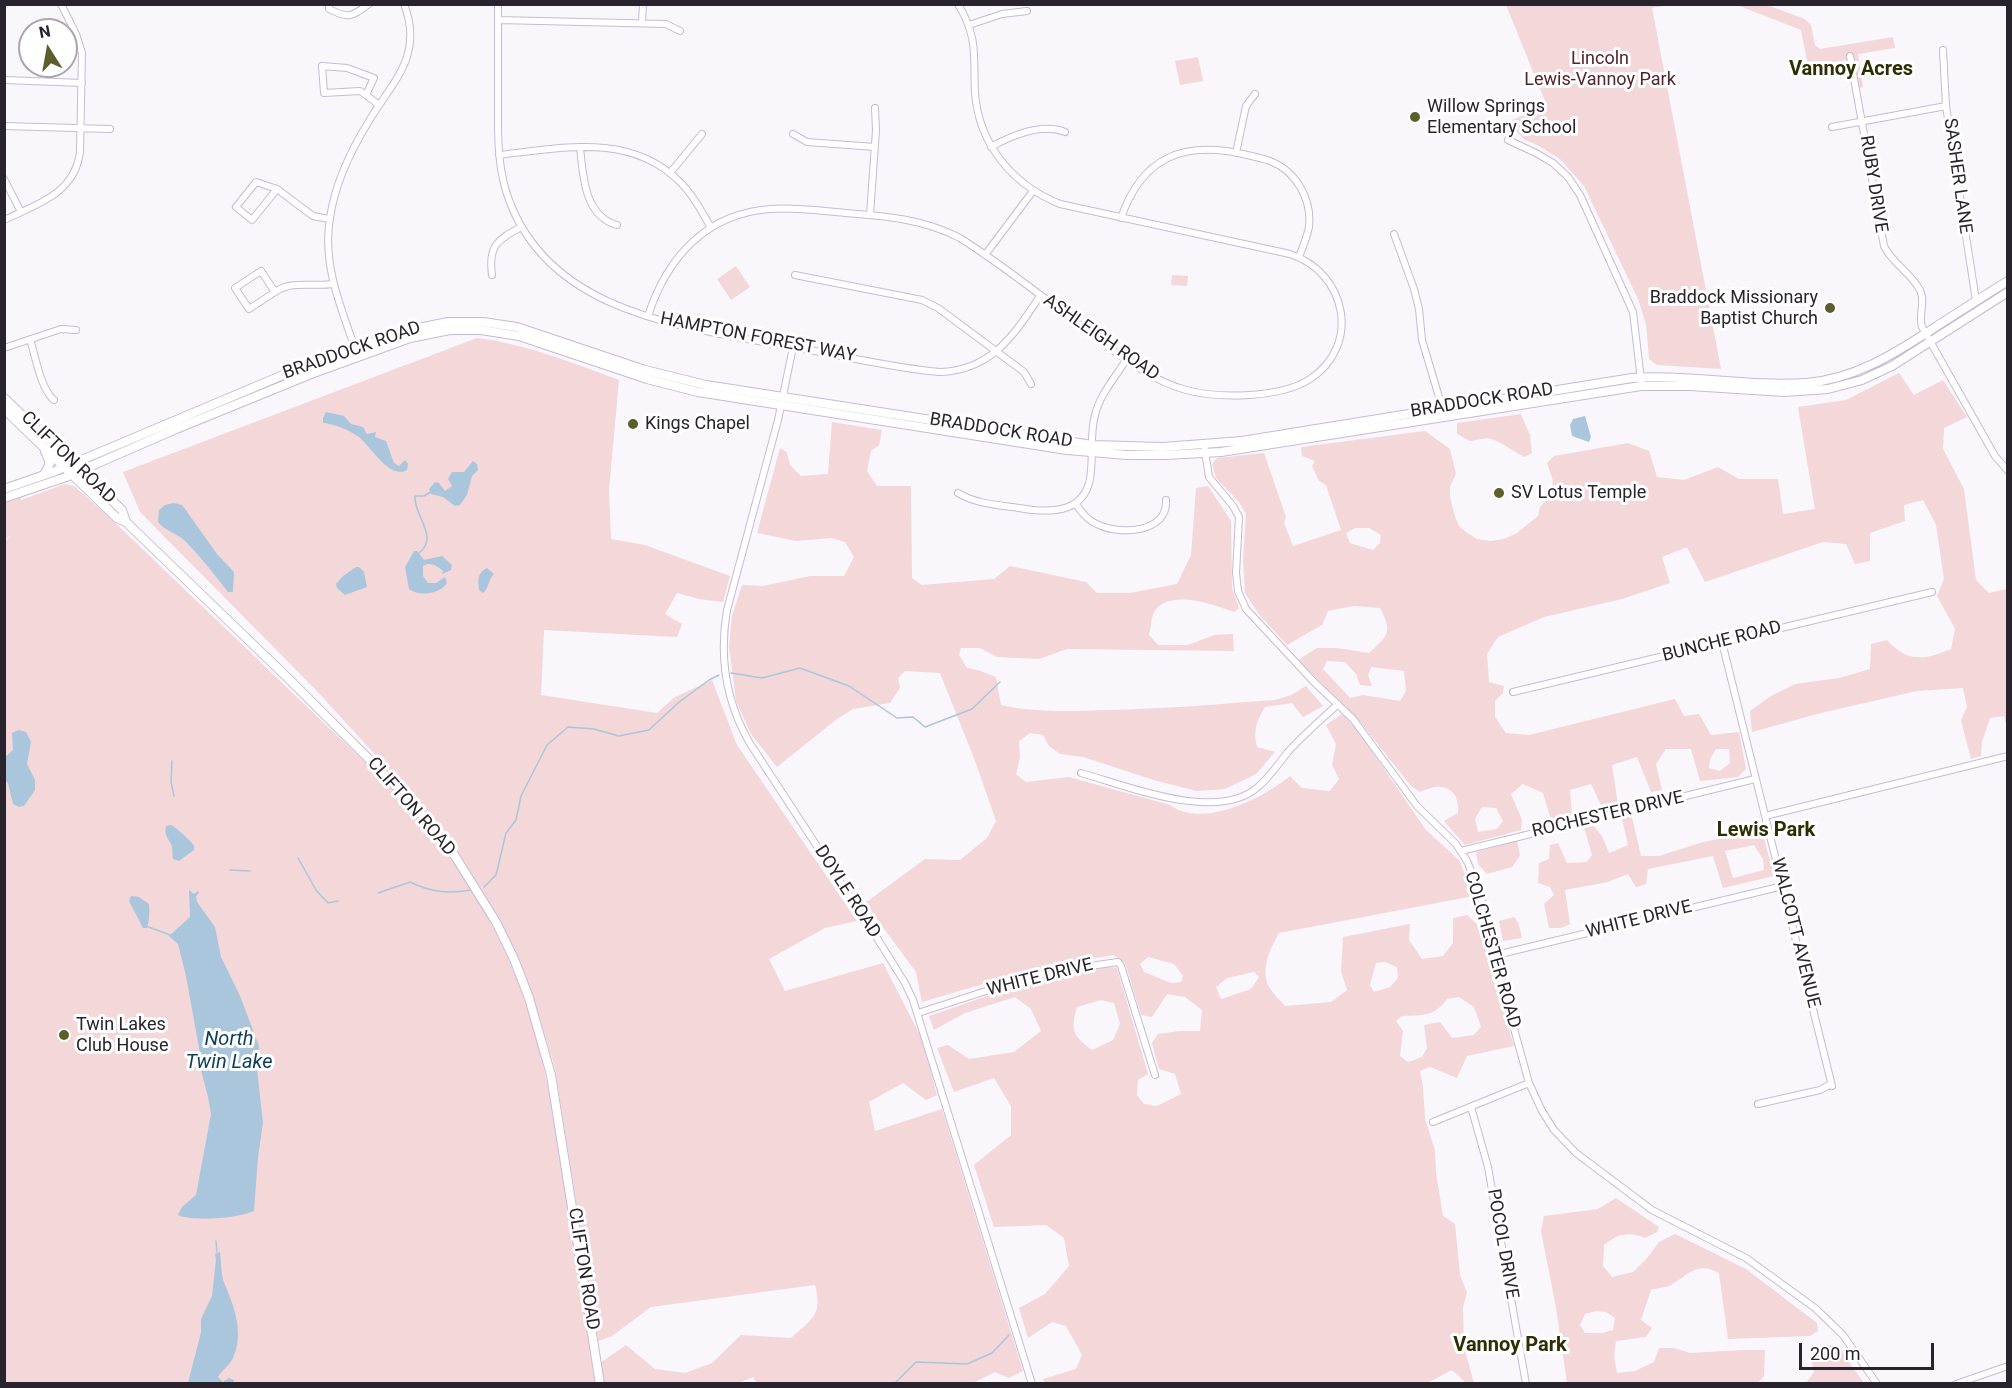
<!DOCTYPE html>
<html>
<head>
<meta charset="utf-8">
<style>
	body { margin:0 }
	#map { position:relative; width:2012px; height:1388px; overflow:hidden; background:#f9f6fc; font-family:Roboto,sans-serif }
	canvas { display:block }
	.frame { position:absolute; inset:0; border:6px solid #28232d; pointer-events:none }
	.north { position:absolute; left:18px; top:18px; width:60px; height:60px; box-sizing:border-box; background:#fff; border:2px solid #a9a7ab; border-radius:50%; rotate:349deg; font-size:16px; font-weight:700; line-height:24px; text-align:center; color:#28232d }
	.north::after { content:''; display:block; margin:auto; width:21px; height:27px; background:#5c5e2b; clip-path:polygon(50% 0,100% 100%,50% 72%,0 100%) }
	.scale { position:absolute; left:1799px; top:1343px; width:135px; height:27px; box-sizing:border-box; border:3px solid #28232d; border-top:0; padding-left:8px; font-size:18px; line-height:21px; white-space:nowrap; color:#28232d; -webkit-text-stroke:4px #fff; paint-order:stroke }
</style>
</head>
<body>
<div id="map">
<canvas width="2012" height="1388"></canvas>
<div class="frame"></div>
<div class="north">N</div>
<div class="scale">200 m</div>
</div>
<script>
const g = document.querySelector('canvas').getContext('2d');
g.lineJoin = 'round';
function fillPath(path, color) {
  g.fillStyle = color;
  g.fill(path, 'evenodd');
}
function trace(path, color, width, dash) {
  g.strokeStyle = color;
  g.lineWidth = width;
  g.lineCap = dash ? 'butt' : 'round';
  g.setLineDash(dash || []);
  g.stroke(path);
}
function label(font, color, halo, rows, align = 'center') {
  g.font = font + ' Roboto,sans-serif';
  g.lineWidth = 6;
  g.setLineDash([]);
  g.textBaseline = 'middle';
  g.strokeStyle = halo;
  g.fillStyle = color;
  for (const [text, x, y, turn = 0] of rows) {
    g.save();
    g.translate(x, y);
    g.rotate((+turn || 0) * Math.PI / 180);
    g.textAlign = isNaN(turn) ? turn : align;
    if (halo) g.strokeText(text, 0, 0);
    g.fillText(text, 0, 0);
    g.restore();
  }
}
const green = new Path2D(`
	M 1506,5 L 1671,5 L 1652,8 L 1721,369 L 1657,365 L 1649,359 L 1646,324 L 1638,299 L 1584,186 L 1560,159 L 1539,146 L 1525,140 L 1516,131 L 1503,132 L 1496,130 L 1497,126 L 1547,106 Z
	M 1737,5 L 1767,5 L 1805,19 L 1811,25 L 1815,45 L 1820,49 L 1893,37 L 1895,48 L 1858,54 L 1863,87 L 1852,89 L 1848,60 L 1808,66 L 1801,30 Z
	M 1198,57 L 1203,81 L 1180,85 L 1175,61 Z
	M 736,266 L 750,287 L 731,300 L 717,279 Z
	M 1172,275 L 1188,276 L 1187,286 L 1171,285 Z
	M 477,338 C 526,344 573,363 619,380 L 609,490 L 611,539 L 645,545 L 730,576 L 723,602 L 699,599 L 677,593 L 665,614 L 682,624 L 677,637 L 544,630 L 541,695 L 657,713 L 675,697 L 712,680 L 737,745 L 857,921 L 825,928 L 769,959 L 785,991 L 883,963 L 923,1041 L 937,1095 L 926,1100 L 903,1083 L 869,1102 L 875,1131 L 942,1109 L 1023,1371 L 1009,1378 L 995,1372 L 971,1384 L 757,1384 L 753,1377 L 736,1384 L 604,1383 L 600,1363 L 626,1345 L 655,1369 L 685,1373 L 712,1363 L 741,1335 L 791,1338 C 812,1319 823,1315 815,1285 L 651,1307 L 612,1336 L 598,1341 L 555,1068 L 531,990 L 500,919 L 447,833 L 314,688 L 140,512 L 123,472 Z
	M 1899,373 L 1914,395 L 1943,380 L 1967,417 L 1944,428 L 1943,449 L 1964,489 L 1976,580 L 1989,593 L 2007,589 L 2007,728 L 2004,716 L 1990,718 L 1982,742 L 1981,756 L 1971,759 L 1961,720 L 1967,707 L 1963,688 L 1917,691 L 1821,713 L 1752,732 L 1750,711 L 1771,696 L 1795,684 L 1839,678 L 1870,669 L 1871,644 L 1887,640 C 1907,663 1926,660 1951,649 L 1955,629 L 1937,596 L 1944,579 L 1936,525 L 1923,500 L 1904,505 L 1905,521 L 1870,533 L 1870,561 L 1855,564 L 1846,544 L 1823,542 L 1705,582 L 1687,547 L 1662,557 L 1670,583 L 1622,599 L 1544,617 L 1498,637 L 1487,654 L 1489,682 L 1504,686 L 1503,693 L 1495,701 L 1495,717 L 1506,733 L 1529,735 L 1675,699 L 1684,716 L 1699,714 L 1711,735 L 1739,732 L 1746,769 L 1738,777 L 1700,781 L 1691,749 L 1666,749 L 1656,764 L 1662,790 L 1651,792 L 1637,757 L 1612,765 L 1618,805 L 1602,807 L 1591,784 L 1570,790 L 1572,815 L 1551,820 L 1543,793 L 1523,784 L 1511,794 L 1522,820 L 1521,830 L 1465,845 L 1444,821 L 1458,813 C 1459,800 1455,788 1440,787 C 1434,786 1425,790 1420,792 L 1411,786 L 1357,718 L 1298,660 L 1317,648 L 1337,648 L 1369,653 C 1388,636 1393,632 1380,608 L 1354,606 L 1328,611 L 1322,625 L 1287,645 L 1258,613 L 1245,593 L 1243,560 L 1246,514 L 1239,502 L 1216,478 L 1212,464 L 1217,458 L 1264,453 L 1286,517 L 1284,523 L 1293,546 L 1341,530 L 1326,485 L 1319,481 L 1312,466 L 1315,461 L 1302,456 L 1301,447 L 1425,431 L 1450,449 L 1456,474 L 1450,486 L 1450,497 L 1455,517 L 1459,526 L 1466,532 L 1477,539 L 1491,541 L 1504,539 L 1517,533 L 1538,516 L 1540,507 L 1550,496 L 1553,481 L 1547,463 L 1554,456 L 1628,443 L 1649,451 L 1657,477 L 1684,480 L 1718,467 L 1739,479 L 1778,479 L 1783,514 L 1815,509 L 1798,407 L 1846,400 ZM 1355,528 L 1369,528 L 1381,535 L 1380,543 L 1373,550 L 1350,543 L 1346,533 ZM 1327,661 L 1345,662 L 1356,674 L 1360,685 L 1372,686 L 1368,675 L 1371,667 L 1404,671 L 1406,691 L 1400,701 L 1363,695 L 1350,698 L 1323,669 ZM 1716,749 L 1729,749 L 1730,763 L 1720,771 L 1709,768 L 1710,759 ZM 1482,807 L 1496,808 L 1503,821 L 1497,829 L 1478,832 L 1475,819 Z
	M 1521,414 L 1530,435 L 1532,453 L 1524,457 L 1499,442 L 1488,438 L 1470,441 L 1457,434 L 1457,423 Z
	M 832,422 L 882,430 L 879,445 L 871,451 L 867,471 L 877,486 L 911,486 L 912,578 L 922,585 L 994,579 L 1010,566 L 1086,582 L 1097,593 L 1130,593 L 1177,584 L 1191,555 L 1196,488 L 1208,486 L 1231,521 L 1232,588 L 1239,608 L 1234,612 C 1214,605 1169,588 1154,612 C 1151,618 1151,628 1149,635 L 1158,645 L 1188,645 L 1214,635 L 1233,634 L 1234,651 L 1067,649 L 1039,659 L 997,657 L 980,648 L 961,648 L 959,655 L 967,668 L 978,670 L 996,677 L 1001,705 C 1035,713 1072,711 1108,710 C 1163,709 1219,704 1275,700 L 1291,695 L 1306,686 L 1323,706 L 1303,717 L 1292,703 L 1265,707 C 1256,722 1253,730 1257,747 L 1275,752 L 1256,774 L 1225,789 L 1197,791 L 1157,781 L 1083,757 L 1060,754 L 1049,746 L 1043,735 L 1030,733 L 1019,741 L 1020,757 L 1016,774 L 1026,782 L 1069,777 L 1170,805 C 1202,829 1262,799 1290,776 L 1302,788 L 1330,791 L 1339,779 L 1332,765 L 1336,744 L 1326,725 L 1342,714 L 1356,728 L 1426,830 L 1459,860 L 1474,896 L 1279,933 C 1270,949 1260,969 1269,987 C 1273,994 1280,1000 1285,1006 L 1331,1002 L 1347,990 L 1341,971 L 1343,937 L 1410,924 L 1409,940 L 1422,959 L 1443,956 L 1453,943 L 1453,918 L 1467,915 L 1485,932 L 1499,997 L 1514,1046 L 1467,1056 L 1457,1078 L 1430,1067 L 1420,1071 L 1423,1087 L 1425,1119 L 1435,1150 L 1436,1173 L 1443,1216 L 1455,1224 L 1460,1275 L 1467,1293 L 1463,1307 L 1464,1347 L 1474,1383 L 1466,1383 L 1452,1370 L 1425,1384 L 1045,1383 L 1043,1379 L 1076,1369 L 1082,1355 L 1066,1326 L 1052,1322 L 1028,1338 L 1019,1308 L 1045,1294 L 1069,1266 L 1064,1238 L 1046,1225 L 994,1227 L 974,1165 L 1011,1135 L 1011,1106 L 994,1078 L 954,1092 L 937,1048 L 948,1045 L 969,1059 L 1014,1052 L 1041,1031 L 1031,1009 L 1015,997 L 965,1013 L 934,1030 L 929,1016 L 1028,982 L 1108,967 L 1117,968 L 1148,1074 L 1138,1080 L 1137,1095 L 1144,1104 L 1157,1106 L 1181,1094 L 1175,1074 L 1159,1069 L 1152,1043 L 1158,1034 L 1180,1031 L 1200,1031 L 1202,1010 L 1185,997 L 1167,994 L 1152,1017 L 1141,1015 L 1125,963 L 1114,955 C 1048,965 985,983 922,1002 L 916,972 L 865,903 L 925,859 L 960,860 L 987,838 L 996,821 L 974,758 L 940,673 L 905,671 L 898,678 L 900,688 L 890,703 L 853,709 L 837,719 L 777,767 L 751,734 L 736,701 L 729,646 L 732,616 L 742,585 L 763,586 L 810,576 L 844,576 L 854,557 L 845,542 L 831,538 L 796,541 L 757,533 L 780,448 L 787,452 L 790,465 L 801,476 L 828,474 ZM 1148,957 L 1174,964 L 1183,976 L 1181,982 L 1171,983 L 1144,972 L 1140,964 ZM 1385,962 L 1397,967 L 1398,978 L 1390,987 L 1374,992 L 1370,985 L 1376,963 ZM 1254,972 L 1259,977 L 1251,989 L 1221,999 L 1216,987 L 1227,978 ZM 1459,997 L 1474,1007 L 1481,1027 L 1474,1035 L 1452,1038 L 1440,1022 L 1424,1025 L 1427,1048 L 1422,1057 L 1408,1062 L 1400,1056 L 1403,1031 L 1396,1021 L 1402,1016 C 1423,1015 1434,1017 1447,999 ZM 1101,1000 L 1114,1003 L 1120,1024 L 1113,1040 L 1092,1050 C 1073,1036 1070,1030 1077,1007 Z
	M 65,484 L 74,486 L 107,515 L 397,793 C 441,841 479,894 506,954 C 541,1029 553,1109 566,1191 C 576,1255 586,1319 595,1383 L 5,1383 L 4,542 L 13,534 L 5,540 L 4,498 L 20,492 L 21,500 Z
	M 1631,813 L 1641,856 L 1659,856 L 1703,842 L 1762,831 L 1774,876 L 1723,888 L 1713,856 L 1648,869 L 1646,884 L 1636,887 L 1628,874 L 1608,882 L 1565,890 L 1570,924 L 1561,928 L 1549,928 L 1544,904 L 1554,895 L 1550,887 L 1538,883 L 1539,863 L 1549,859 L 1550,845 L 1558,843 L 1567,863 L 1587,862 L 1592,855 L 1584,827 L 1592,824 L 1602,836 L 1609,853 L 1628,845 L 1621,815 ZM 1754,845 L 1763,859 L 1764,870 L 1733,878 L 1725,851 Z
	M 1517,841 L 1520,856 L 1512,867 L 1487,874 L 1478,864 L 1476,852 Z
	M 1514,917 L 1518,922 L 1522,938 L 1503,941 L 1499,921 Z
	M 1616,1198 L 1659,1227 L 1657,1232 L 1645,1238 C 1629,1231 1617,1234 1604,1245 L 1603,1266 L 1612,1277 L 1633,1272 L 1648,1257 L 1659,1242 L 1675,1234 L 1746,1269 L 1817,1323 L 1818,1331 L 1810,1336 L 1728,1339 L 1719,1273 C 1696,1261 1689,1275 1671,1285 C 1665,1288 1657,1288 1651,1290 L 1641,1320 L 1652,1328 L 1646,1337 L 1616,1341 L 1614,1356 L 1617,1373 L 1635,1371 L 1654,1362 L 1659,1348 L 1674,1348 L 1690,1353 L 1743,1350 L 1765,1350 L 1764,1376 L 1758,1383 L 1567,1383 L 1556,1308 L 1541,1231 L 1544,1216 L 1598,1209 ZM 1596,1311 L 1606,1312 L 1615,1318 L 1613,1330 L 1602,1333 L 1585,1333 L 1580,1325 L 1585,1314 Z
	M 1828,1345 L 1838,1346 L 1864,1383 L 1806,1383 L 1814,1372 L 1811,1359 Z`);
const water = new Path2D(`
	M 326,412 L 344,416 L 351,424 L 363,427 L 367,434 L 376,432 L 375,437 L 386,441 L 394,463 L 399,466 L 405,460 L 408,464 L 407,470 C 390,480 371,447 359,437 C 349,430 335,424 323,423 L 323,418 Z
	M 1585,416 L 1591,437 L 1589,442 L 1572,436 L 1570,425 L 1573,419 Z
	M 473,461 L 477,464 L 478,470 L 472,476 L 467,495 L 460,505 L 455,506 L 443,497 L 431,494 L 429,489 L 435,482 L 439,483 L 445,491 L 452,486 L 448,479 L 452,472 L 464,472 Z
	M 174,503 L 182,505 L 185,509 L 217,554 L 234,572 L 233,592 L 228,592 C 214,574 201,557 185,541 C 177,533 165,531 158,522 L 159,510 L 165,505 Z
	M 414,551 L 417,551 L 424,560 L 442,556 L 452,565 L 451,570 L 442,574 L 443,571 C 438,566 429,561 423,566 L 423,576 L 428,583 L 436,583 L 445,577 L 447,583 C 440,594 420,597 409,589 L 405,567 Z
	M 356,567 L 359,567 L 364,572 L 367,587 L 345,595 L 337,588 L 336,584 L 343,576 Z
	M 487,568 L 494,574 C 488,579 489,589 483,593 L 479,590 C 478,580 477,573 487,568 Z
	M 19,730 L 26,732 L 31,742 L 27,764 L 35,780 L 35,790 L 24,806 L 19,807 L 13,804 L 8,783 L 5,780 L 4,758 L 13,750 L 12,733 Z
	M 171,825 C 177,828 190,840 194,846 L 194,850 L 179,861 L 173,859 C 172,855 173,848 171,844 C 167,837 164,834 166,826 Z
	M 189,890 L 194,894 L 198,891 L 199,893 L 196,896 L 197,902 L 215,927 L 221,957 L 240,996 L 259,1046 L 257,1069 L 263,1123 L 258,1157 L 254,1211 C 239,1218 194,1222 178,1215 L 182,1207 L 196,1195 L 211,1114 L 208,1097 L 201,1070 L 199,1048 L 186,976 L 178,944 L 169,936 L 190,917 Z
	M 131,896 L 139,897 L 149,904 C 150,911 149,921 147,928 L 143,928 L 129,901 Z
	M 220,1252 C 221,1262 221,1276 225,1285 C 235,1308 244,1334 233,1358 C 229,1366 222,1370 218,1377 L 223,1382 L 229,1378 L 234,1380 L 233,1383 L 188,1383 L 201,1332 L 201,1319 L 212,1296 L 216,1260 L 215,1254 Z`);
const stream = new Path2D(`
	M 419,553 C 440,537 413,515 415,496 L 424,496 L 431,492
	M 731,673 L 762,678 L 800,668 L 849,686 L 897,718 L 913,717 L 925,727 L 972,709 L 1000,682
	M 172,761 L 171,782 L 174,796
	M 298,858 L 316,890 L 328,903 L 338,901
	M 230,870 L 250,871
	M 484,887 L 496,875 L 506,833 L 516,820 L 521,796 L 547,745 L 568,727 L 594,729 L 619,736 L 649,730 L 678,703 L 709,680 L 719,675
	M 378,893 L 410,882 C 430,892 448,894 471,890
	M 146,926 L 170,935
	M 216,1241 L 217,1252
	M 894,1384 L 916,1362 L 967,1364 L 992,1353 L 1009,1335`);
const minor = new Path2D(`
	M 329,4 L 329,9 C 349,19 351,17 369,4
	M 498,4 C 498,36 498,68 498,100 C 498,131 497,161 506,191 C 544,314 684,327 792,347 C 841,355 891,368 940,372 C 992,370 1014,335 1040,296
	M 498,20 L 666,24 L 680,31
	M 642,23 L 643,4
	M 969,25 L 1002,14 L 1027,11
	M 1943,50 L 1946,106 L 1976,301
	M 1850,56 L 1884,246 C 1892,263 1911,273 1920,290 C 1926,302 1918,315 1922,327 L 1995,456 L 2008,471
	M 322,66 L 347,68 L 374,78 L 366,95 L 360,91 L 324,93 Z
	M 4,80 L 82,83
	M 366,95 L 379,105
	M 4,126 L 110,129
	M 1832,127 L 1946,106
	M 793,134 L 807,142 L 875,147
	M 1508,140 L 1536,153 L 1553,163 L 1568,177 L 1580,195 L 1633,312 L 1641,380
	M 580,147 C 583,175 584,216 617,225
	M 991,147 C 1011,136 1042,123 1065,132
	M 1236,153 L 1246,106 L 1255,94
	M 499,155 C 561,148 630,132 680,182 C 693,195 702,212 711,228
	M 670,173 L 702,134
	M 4,179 L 21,212
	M 256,182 L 277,189 L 252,220 L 236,207 Z
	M 277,189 L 313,216 L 329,219
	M 870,215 L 876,130 L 875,108
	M 1121,218 C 1142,157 1183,141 1243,154 C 1252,156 1261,158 1270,161 C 1296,171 1312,199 1309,227 C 1307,237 1303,247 1299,257
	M 4,220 C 38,204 75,193 80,152 L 82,53 L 76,34 L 61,4
	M 1394,234 L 1414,289 L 1419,309 L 1422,340 L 1442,407
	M 985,255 L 1033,191
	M 261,271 L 275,292 L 249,309 L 235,288 Z
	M 492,275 C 488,246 497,240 521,227
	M 795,275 L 922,300 L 938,308 L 1024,372 L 1031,384
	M 275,292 C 292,280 313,287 333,284
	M 648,316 C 667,257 707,213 771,209 C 795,207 821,211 845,213 C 886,216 923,219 960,238 C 1006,267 1049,302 1093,335 C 1122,357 1150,380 1186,390 C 1219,399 1281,398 1310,379 C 1362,345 1346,272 1290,254 L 1060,204 C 1013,185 979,145 975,93 C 973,57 979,39 958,4
	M 30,339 C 35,355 41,390 54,400
	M 793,347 L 778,420 L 727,610 C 719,656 726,701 749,742 L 877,938 L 905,983 L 913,1000 L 1032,1384
	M 4,348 L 61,329 L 76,330
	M 356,351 C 341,308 322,264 330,218 C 335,183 351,150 369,121 C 393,81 424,56 404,4
	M 1204,445 L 1209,477 L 1233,506 L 1239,517 L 1236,573 L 1238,591 L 1246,609 L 1313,681 L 1353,719 L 1417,806 L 1456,844 L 1467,861 L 1479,891 L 1490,926 L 1505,996 L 1529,1083 L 1542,1111 L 1554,1130 L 1576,1153 L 1652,1210 L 1746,1258 L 1815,1308 L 1843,1335 L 1877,1384
	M 958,493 C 976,504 999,505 1019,508 C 1053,514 1089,513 1091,470 C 1093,452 1090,433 1095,415 C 1100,394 1115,378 1126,360
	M 1075,503 C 1082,513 1088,521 1099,525 C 1121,535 1168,533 1166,500
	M 1722,642 L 1832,1086
	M 1513,692 L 1932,592
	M 1081,773 C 1128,786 1217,823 1258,787 C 1270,777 1278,764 1288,752 C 1303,735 1321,720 1338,704
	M 1765,816 L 2008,756
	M 1461,851 L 1755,779
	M 1496,955 L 1783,886
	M 918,1013 L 1023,979 L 1056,971 L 1118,962 L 1121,966 L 1155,1075
	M 1758,1104 L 1820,1090 L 1831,1084
	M 1471,1107 L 1488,1167 L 1526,1384
	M 1433,1122 L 1529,1083
	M 1956,1384 L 2008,1366`);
const major = new Path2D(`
	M 4,398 L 122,510 L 126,522
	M 4,409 L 117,518 L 126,522 L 292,682 L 410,800 L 455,856 L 496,922 L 514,959 L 529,998 L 551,1075 L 600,1384
	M 44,475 L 50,463 L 45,451
	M 4,489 L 53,472 L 295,370 L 404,331 L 448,322 L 483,322 L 517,327 L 645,370 L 706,385 L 1092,445 L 1163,447 L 1242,441 L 1632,378 C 1690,374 1748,387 1806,383 C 1855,379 1894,354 1934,328 C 1959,312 1983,296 2008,281
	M 4,498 L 66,477 L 176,429 L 311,374 L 410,338 L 450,330 L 481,330 L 519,336 L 647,379 L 698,392 L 1067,450 L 1127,455 L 1165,455 L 1221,452 L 1641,386 L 1690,386 L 1784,392 L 1828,389 L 1862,380 L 1892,366 L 2008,292`);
const markers = [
	[1415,117,6,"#5c5e2b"],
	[1830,308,6,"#5c5e2b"],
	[633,424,6,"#5c5e2b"],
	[1499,493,6,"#5c5e2b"],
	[64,1035,6,"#5c5e2b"]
];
const parkNames = [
	["Lincoln",1600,59],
	["Lewis-Vannoy Park",1600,80]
];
const poiNames = [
	["Willow Springs",1427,107],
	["Elementary School",1427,128],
	["Braddock Missionary",1818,298,"right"],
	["Baptist Church",1818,319,"right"],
	["Kings Chapel",645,424],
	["SV Lotus Temple",1511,493],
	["Twin Lakes",76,1025],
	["Club House",76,1046]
];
const streetNames = [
	["SASHER LANE",1957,176,82],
	["RUBY DRIVE",1873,184,81],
	["HAMPTON FOREST WAY",758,338,11],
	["ASHLEIGH ROAD",1101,338,35],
	["BRADDOCK ROAD",352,351,-19],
	["BRADDOCK ROAD",1482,401,-9],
	["BRADDOCK ROAD",1001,431,9],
	["CLIFTON ROAD",68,458,44],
	["BUNCHE ROAD",1722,642,-14],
	["CLIFTON ROAD",411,807,49],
	["ROCHESTER DRIVE",1608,815,-13],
	["DOYLE ROAD",847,892,57],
	["WHITE DRIVE",1639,920,-14],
	["WALCOTT AVENUE",1795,933,76],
	["COLCHESTER ROAD",1492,950,74],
	["WHITE DRIVE",1040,978,-14],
	["POCOL DRIVE",1502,1244,80],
	["CLIFTON ROAD",583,1269,81]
];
const neighbourhoodNames = [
	["Vannoy Acres",1851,70],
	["Lewis Park",1766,831],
	["Vannoy Park",1510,1346]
];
const waterNames = [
	["North",229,1040],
	["Twin Lake",229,1063]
];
fillPath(green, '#f3d7d9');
fillPath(water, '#aac6dd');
trace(stream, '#aac6dd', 1.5);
trace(minor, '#c8bad7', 8);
trace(major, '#c8bad7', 10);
trace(minor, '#fff', 6);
trace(major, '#fff', 8);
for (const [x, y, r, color] of markers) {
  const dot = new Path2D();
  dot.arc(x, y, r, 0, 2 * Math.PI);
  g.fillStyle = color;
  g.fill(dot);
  trace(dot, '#fff', 2);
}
label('18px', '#55232a', '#fff', parkNames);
label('18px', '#28232d', '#fff', poiNames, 'left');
label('18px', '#28232d', '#fff', streetNames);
label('bold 20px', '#2d2e03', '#fff', neighbourhoodNames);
label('italic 20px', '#0d3d5d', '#fff', waterNames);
</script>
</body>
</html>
